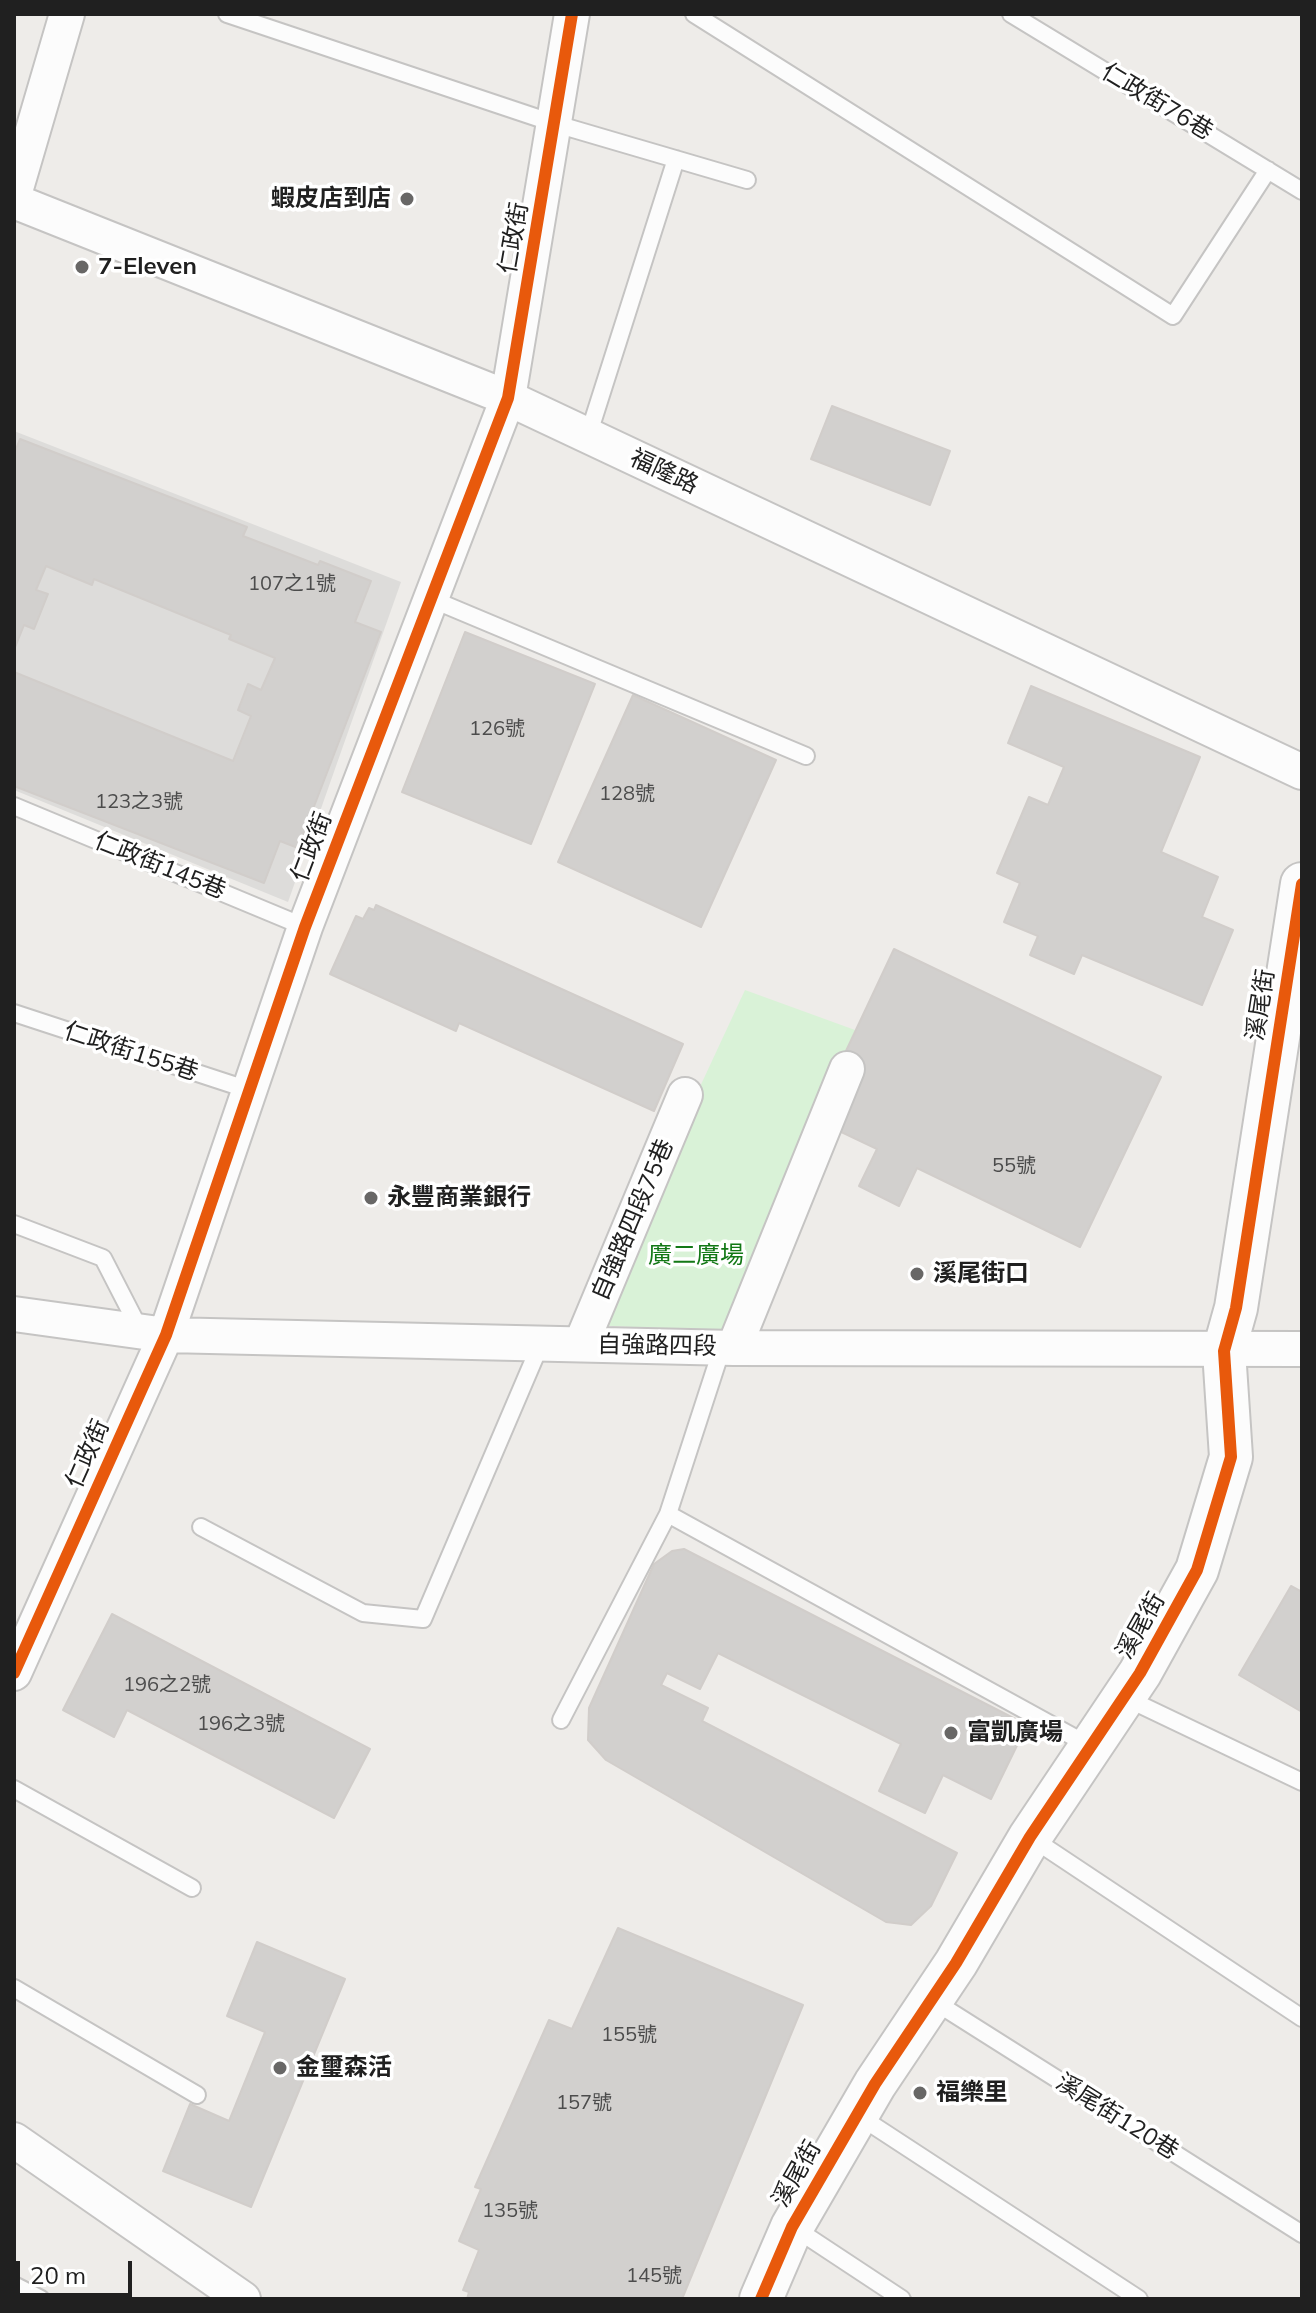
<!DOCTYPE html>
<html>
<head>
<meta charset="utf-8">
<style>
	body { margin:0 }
	#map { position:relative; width:1316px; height:2313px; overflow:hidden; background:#eeece9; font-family:Mulish,sans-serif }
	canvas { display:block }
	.frame { position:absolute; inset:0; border:16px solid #202020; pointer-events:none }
	.scale { position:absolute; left:16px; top:2261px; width:116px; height:36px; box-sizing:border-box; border:4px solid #202020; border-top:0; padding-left:10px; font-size:24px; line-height:28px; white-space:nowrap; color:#202020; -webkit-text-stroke:6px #fff; paint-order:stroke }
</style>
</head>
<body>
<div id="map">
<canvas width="1316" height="2313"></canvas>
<div class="frame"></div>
<div class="scale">20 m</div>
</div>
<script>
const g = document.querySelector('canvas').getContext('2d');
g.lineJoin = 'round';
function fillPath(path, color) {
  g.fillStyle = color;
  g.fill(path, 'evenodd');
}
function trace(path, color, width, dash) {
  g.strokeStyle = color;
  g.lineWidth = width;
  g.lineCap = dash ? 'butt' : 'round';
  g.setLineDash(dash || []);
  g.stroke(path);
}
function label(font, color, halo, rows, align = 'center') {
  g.font = font + ' Mulish,"Noto Sans TC",sans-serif';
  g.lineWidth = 7;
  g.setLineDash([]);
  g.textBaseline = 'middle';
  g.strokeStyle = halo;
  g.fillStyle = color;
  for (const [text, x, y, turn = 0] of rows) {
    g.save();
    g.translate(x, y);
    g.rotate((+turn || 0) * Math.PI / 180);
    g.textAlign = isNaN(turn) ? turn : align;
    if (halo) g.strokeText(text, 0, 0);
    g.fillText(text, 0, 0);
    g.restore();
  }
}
const residential = new Path2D(`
	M 14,431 L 401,582 L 288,902 L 14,790 Z`);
const park = new Path2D(`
	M 745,990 L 855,1030 L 741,1332 L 589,1325 Z`);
const building = new Path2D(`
	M 832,406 L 950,451 L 930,505 L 811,459 Z
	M 20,439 L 247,527 L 243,536 L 318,565 L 320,561 L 371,581 L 355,622 L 381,632 L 298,848 L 280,841 L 264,883 L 14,786 L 14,672 L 233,761 L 251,716 L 238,710 L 248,684 L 261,690 L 275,658 L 229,639 L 231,635 L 94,579 L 92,585 L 46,566 L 36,590 L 48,594 L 34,629 L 24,625 L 14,650 L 14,454 Z
	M 465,632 L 595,684 L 531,844 L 402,792 Z
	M 1031,686 L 1200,757 L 1161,852 L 1218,877 L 1202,917 L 1233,930 L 1202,1005 L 1082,955 L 1074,974 L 1030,955 L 1038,936 L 1004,922 L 1020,883 L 997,873 L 1029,797 L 1048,805 L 1064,767 L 1008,743 Z
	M 633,695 L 776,760 L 701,927 L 558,862 Z
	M 376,905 L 683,1044 L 654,1111 L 459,1023 L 456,1031 L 330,974 L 356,916 L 363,919 L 369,908 L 374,910 Z
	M 894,949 L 1161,1077 L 1080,1247 L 917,1168 L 899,1206 L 859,1186 L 877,1149 L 814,1119 Z
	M 684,1549 L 1027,1725 L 991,1799 L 943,1775 L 925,1813 L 879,1791 L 901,1744 L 718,1653 L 700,1689 L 667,1673 L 661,1685 L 708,1708 L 702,1721 L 957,1853 L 931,1906 L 911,1925 L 886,1922 L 606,1760 L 588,1740 L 589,1708 L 654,1564 L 672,1551 Z
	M 1291,1586 L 1302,1592 L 1302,1712 L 1239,1675 Z
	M 112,1614 L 370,1749 L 334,1818 L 127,1710 L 114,1737 L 63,1710 Z
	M 618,1928 L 803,2005 L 682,2299 L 467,2299 L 469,2292 L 463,2290 L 479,2250 L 459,2241 L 481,2189 L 475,2187 L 549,2020 L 572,2029 Z
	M 257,1942 L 345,1979 L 251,2207 L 163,2171 L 190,2104 L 229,2121 L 265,2032 L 227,2016 Z`);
const service = new Path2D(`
	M 227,14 L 556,124 L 747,180
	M 694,14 L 1173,316 L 1268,170
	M 1011,14 L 1302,191
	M 588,436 L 676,159
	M 429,598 L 806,756
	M 14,806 L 305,927
	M 14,1013 L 249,1090
	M 14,1224 L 103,1258 L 140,1330
	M 668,1514 L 1090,1746
	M 201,1527 L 363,1613 L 423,1619 L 541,1343
	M 1124,1697 L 1302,1782
	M 561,1720 L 668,1514 L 722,1348
	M 14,1789 L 192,1888
	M 1030,1837 L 1302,2018
	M 14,1988 L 197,2095
	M 932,2000 L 1302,2234
	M 859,2116 L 1139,2299
	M 793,2227 L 902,2299
	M 14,2285 L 41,2299`);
const minor = new Path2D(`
	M 14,195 L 67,14
	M 14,201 L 508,398 L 1302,772
	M 14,1314 L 166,1335 L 734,1348 L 1302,1349
	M 581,1344 L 685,1095
	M 734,1348 L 847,1069
	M 14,1673 L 166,1335 L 305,927 L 508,398 L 572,14
	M 14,2140 L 243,2299`);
const tertiary = new Path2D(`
	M 761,2299 L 792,2227 L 875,2084 L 956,1963 L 1030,1837 L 1140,1673 L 1197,1570 L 1231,1457 L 1224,1351 L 1236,1308 L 1302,884`);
const cycleway = new Path2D(`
	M 14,1673 L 166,1335 L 305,927 L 508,398 L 572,14
	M 761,2299 L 792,2227 L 875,2084 L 956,1963 L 1030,1837 L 1140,1673 L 1197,1570 L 1231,1457 L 1224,1351 L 1236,1308 L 1302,884`);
const markers = [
	[407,199,8,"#686766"],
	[82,267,8,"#686766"],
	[371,1198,8,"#686766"],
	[917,1274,8,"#686766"],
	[951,1733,8,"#686766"],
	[280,2068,8,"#686766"],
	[920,2093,8,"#686766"]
];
const numberNames = [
	["107之1號",292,584],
	["126號",497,729],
	["128號",627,794],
	["123之3號",139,802],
	["55號",1014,1166],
	["196之2號",167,1685],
	["196之3號",241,1724],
	["155號",629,2035],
	["157號",584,2103],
	["135號",510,2211],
	["145號",654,2276]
];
const streetNames = [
	["仁政街76巷",1157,102,31],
	["仁政街",514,238,-80],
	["福隆路",664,472,25],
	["仁政街",312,847,-69],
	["仁政街145巷",160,866,22],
	["溪尾街",1261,1005,-81],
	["仁政街155巷",131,1052,18],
	["自強路四段75巷",633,1220,-67],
	["自強路四段",657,1346,1],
	["仁政街",88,1454,-66],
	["溪尾街",1141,1626,-60],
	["溪尾街120巷",1117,2117,32],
	["溪尾街",797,2174,-60]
];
const poiNames = [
	["蝦皮店到店",391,199,"right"],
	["7-Eleven",98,267],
	["永豐商業銀行",387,1198],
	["溪尾街口",933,1274],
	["富凱廣場",967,1733],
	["金璽森活",296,2068],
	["福樂里",936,2093]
];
const parkNames = [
	["廣二廣場",696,1256]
];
fillPath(residential, '#dddcda');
fillPath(park, '#d9f2d7');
fillPath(building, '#d2d0ce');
trace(building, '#d1cdca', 2);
trace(service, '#c5c4c3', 20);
trace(minor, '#c5c4c3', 38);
trace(tertiary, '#c5c4c3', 46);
trace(service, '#fcfcfc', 16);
trace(minor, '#fcfcfc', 34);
trace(tertiary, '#fcfcfc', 42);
trace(cycleway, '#e8590c', 12);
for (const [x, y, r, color] of markers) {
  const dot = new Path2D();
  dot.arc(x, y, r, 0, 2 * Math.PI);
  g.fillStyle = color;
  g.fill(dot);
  trace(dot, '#fff', 3);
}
label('20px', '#4c4c4c', null, numberNames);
label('24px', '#202020', '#fff', streetNames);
label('bold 24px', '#202020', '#fff', poiNames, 'left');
label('24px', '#137816', '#fff', parkNames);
</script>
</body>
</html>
